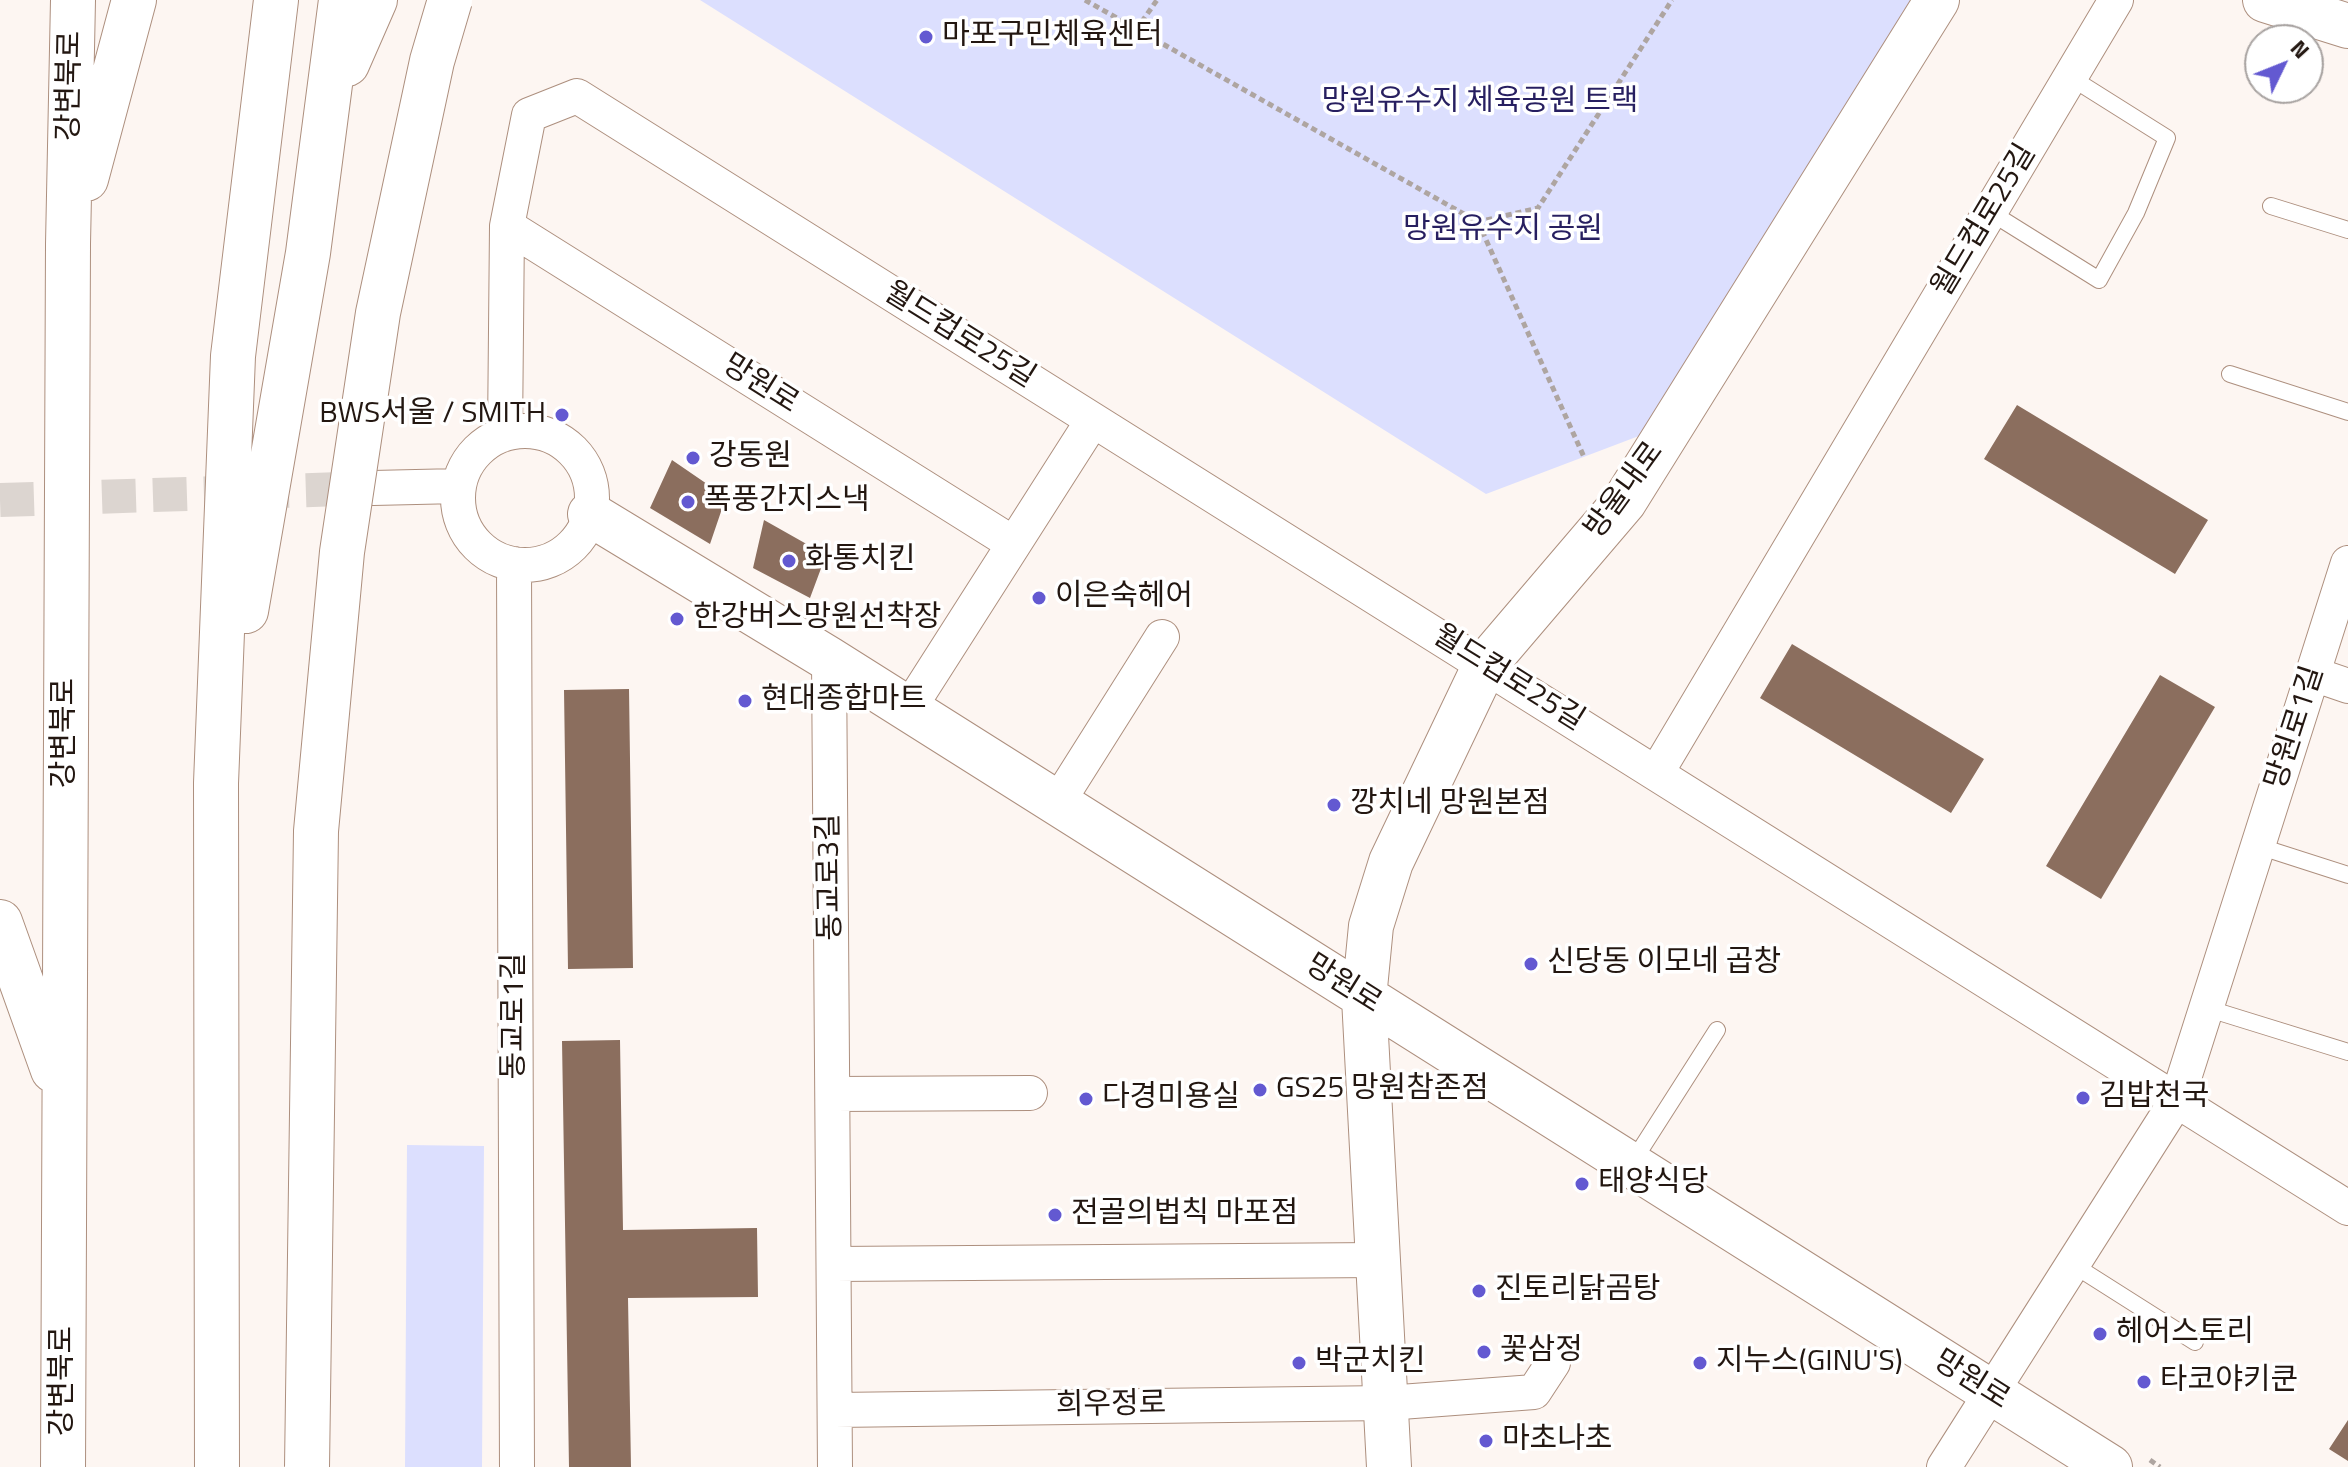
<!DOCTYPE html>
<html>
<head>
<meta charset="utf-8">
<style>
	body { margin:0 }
	#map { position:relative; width:2348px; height:1467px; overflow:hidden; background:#fdf6f2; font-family:"Titillium Web",sans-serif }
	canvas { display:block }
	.north { position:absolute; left:2244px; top:24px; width:80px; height:80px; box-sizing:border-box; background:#fff; border:2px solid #a7a2a0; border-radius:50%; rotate:47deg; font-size:22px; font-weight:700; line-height:32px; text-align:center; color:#231711 }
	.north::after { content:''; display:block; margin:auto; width:28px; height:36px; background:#6359d1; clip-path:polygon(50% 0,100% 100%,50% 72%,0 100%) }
</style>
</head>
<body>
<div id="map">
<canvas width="2348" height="1467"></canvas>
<div class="north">N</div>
</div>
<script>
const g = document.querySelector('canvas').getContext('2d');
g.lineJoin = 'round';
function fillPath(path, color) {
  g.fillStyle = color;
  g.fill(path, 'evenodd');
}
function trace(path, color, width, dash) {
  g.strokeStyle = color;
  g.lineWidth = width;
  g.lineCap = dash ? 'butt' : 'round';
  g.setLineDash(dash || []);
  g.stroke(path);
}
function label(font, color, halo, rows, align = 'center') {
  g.font = font + ' "Titillium Web","Noto Sans KR",sans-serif';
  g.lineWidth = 7;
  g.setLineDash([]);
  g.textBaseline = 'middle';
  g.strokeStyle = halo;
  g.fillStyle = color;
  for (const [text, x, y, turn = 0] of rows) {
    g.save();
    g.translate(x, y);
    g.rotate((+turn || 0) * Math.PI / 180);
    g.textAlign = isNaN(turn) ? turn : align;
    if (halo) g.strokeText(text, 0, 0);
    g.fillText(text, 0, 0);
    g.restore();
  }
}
const green = new Path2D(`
	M 700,0 L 1937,0 L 1652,431 L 1486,494 Z
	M 407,1145 L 484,1146 L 482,1467 L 405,1467 Z`);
const building = new Path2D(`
	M 2017,405 L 2208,520 L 2175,574 L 1984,459 Z
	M 672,460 L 726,497 L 710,544 L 650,508 Z
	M 764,520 L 826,555 L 810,598 L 753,568 Z
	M 1792,644 L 1984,759 L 1951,813 L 1760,698 Z
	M 2160,675 L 2215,707 L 2101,899 L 2046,866 Z
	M 629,689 L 633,968 L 568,969 L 564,690 Z
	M 620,1040 L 623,1230 L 757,1228 L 758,1297 L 628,1298 L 631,1467 L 569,1467 L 562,1041 Z
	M 2348,1420 L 2348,1461 L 2329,1449 Z`);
const streetTunnel = new Path2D(`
	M 0,500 L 373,488`);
const path = new Path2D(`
	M 1085,0 L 1478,222 L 1538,208 L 1672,0
	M 1136,30 L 1157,0
	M 1478,222 L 1584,457
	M 2150,1460 L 2160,1467`);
const lane = new Path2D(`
	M 2271,206 L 2348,230
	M 1990,212 L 2099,280 L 2136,213 L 2167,138 L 2070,77
	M 2230,374 L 2348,412
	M 2258,846 L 2348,875
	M 2206,1008 L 2348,1052
	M 1632,1163 L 1717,1030
	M 2072,1264 L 2195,1342`);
const street = new Path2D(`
	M 507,226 L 1014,544
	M458 498a67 67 0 1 1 134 0a67 67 0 1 1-134 0Z
	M 505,434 L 507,226 L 529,115 L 577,96 L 2348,1208
	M 373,488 L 459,486
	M 514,564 L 517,1467
	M 829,659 L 835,1467
	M 2313,674 L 2348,686
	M 908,710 L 1093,420
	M 1657,772 L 2116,0
	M 1056,805 L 1162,637
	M 834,1094 L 1030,1093
	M 835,1264 L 1378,1260
	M 835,1410 L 1387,1403 L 1534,1392 L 1553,1363
	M 1944,1467 L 2177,1100 L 2348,563`);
const secondary = new Path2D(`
	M 2265,0 L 2348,26
	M 590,514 L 829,659 L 2110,1467
	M 1389,1467 L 1364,998 L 1371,926 L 1391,862 L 1485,665 L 1624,502 L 1937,0`);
const highway = new Path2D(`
	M 347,64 L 375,0
	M 86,179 L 134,0
	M 246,611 L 308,253 L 341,0
	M 0,922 L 53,1070
	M 63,1467 L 68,244 L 73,0
	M 217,1467 L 216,783 L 233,356 L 276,0`);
const highwayBridge = new Path2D(`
	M 307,1467 L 316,831 L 342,552 L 378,313 L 432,61 L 450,0`);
const markers = [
	[926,37,8,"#6359d1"],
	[562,415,8,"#6359d1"],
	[693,458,8,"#6359d1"],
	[688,502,8,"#6359d1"],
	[789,561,8,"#6359d1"],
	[1039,598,8,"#6359d1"],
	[677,619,8,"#6359d1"],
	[745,701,8,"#6359d1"],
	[1334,805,8,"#6359d1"],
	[1531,964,8,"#6359d1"],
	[1260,1090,8,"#6359d1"],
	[2083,1098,8,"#6359d1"],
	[1086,1099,8,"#6359d1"],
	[1582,1184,8,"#6359d1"],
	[1055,1215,8,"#6359d1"],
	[1479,1291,8,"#6359d1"],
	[2100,1334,8,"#6359d1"],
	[1484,1352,8,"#6359d1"],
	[1299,1363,8,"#6359d1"],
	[1700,1363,8,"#6359d1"],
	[2144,1382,8,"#6359d1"],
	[1486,1441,8,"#6359d1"]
];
const poiNames = [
	["마포구민체육센터",942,37],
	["BWS서울 / SMITH",546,415,"right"],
	["강동원",709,458],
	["폭풍간지스낵",704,502],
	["화통치킨",805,561],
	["이은숙헤어",1055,598],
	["한강버스망원선착장",693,619],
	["현대종합마트",761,701],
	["깡치네 망원본점",1350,805],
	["신당동 이모네 곱창",1547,964],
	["GS25 망원참존점",1276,1090],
	["김밥천국",2099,1098],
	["다경미용실",1102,1099],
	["태양식당",1598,1184],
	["전골의법칙 마포점",1071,1215],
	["진토리닭곰탕",1495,1291],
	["헤어스토리",2116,1334],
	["꽃삼정",1500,1352],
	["박군치킨",1315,1363],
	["지누스(GINU'S)",1716,1363],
	["타코야키쿤",2160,1382],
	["마초나초",1502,1441]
];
const streetNames = [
	["강변북로",71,86,-89],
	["월드컵로25길",1985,221,-59],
	["월드컵로25길",959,336,32],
	["망원로",760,385,32],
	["방울내로",1625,491,-54],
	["월드컵로25길",1508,679,32],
	["망원로1길",2296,728,-72],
	["강변북로",66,733,-90],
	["동교로3길",831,877,-91],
	["망원로",1343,985,32],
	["동교로1길",516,1016,-90],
	["강변북로",64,1381,-90],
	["망원로",1971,1381,32],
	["희우정로",1111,1406,-1]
];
const parkNames = [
	["망원유수지 체육공원 트랙",1480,103],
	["망원유수지 공원",1503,231]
];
fillPath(green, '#dcdffe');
fillPath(building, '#8b6e5e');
trace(streetTunnel, '#dcd5d0', 34, [34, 17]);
trace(lane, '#ad8f7e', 18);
trace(street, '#ad8f7e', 36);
trace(secondary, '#ad8f7e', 46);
trace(highway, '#ad8f7e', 46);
trace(path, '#aea5a1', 5, [6, 4]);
trace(lane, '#fff', 16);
trace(street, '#fff', 34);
trace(secondary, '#fff', 44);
trace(highway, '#fff', 44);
trace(highwayBridge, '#ad8f7e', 46, []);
trace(highwayBridge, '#fff', 44);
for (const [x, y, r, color] of markers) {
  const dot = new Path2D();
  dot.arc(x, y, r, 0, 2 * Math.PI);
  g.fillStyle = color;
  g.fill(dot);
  trace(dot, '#fff', 3);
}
label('30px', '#231711', '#fff', poiNames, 'left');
label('30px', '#231711', '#fff', streetNames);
label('30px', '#271f60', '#fff', parkNames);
</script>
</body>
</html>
